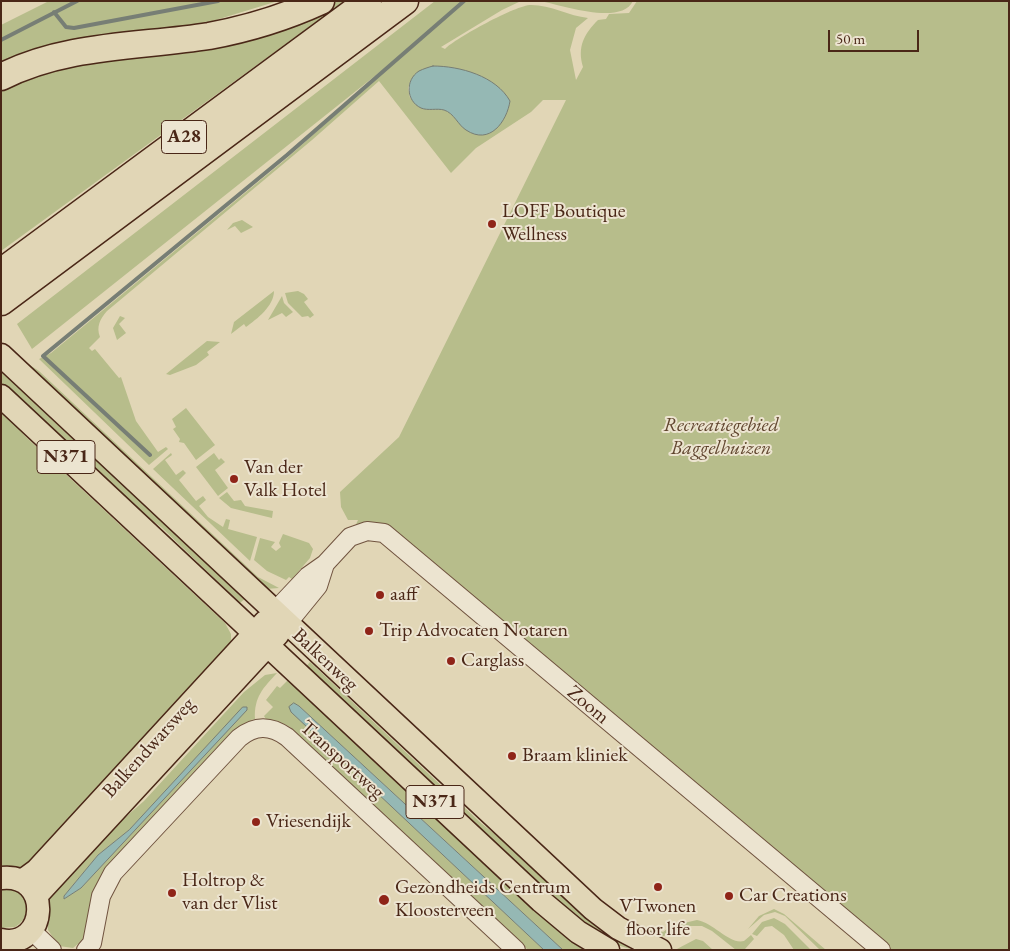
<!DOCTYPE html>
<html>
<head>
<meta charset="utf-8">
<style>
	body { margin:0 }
	#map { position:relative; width:1010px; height:951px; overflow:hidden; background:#e1d6b6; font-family:"EB Garamond",serif }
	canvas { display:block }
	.frame { position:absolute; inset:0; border:2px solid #4a2717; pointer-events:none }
	.scale { position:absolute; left:828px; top:30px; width:91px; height:22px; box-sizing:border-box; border:2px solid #4a2717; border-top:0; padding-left:6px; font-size:15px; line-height:18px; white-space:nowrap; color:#4a2717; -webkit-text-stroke:4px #ece4d0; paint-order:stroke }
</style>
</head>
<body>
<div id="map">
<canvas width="1010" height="951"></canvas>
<div class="frame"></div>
<div class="scale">50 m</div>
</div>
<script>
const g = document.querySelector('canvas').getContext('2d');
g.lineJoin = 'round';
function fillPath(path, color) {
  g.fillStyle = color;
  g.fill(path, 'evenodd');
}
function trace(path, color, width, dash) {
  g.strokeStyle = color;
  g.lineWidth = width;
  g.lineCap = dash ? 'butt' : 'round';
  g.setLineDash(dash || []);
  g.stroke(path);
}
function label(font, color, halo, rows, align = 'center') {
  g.font = font + ' "EB Garamond",serif';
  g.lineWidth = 4;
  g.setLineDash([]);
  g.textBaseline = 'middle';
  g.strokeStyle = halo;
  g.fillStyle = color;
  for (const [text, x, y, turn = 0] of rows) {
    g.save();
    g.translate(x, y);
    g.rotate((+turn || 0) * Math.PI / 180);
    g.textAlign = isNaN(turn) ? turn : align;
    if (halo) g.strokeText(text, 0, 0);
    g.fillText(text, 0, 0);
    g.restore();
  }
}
const green = new Path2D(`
	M 49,1 L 278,1 L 206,23 L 84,43 L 1,67 L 1,25 Z
	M 329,1 L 345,1 L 1,251 L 1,86 L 25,75 Z
	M 435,1 L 521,1 L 502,10 L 441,47 L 445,49 C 456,38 516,5 531,5 C 551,5 569,16 588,18 L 576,28 L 570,50 L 576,80 L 583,67 C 577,47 584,34 598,20 L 606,19 L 609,14 L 629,13 L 637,1 L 1009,1 L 1009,950 L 881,950 L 384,533 L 350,537 L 358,520 L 348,520 L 341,507 L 340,492 L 399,437 L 566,100 L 543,100 L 531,112 L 476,148 L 451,173 L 379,81 L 312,140 L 107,311 C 100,319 96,327 100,337 L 89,348 L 92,351 L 95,349 L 119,378 L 121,377 L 136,421 L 158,452 L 166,447 L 168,449 L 149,465 L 39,359 L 51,353 L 286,159 L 410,48 L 32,349 L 17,324 ZM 411,80 L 481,135 L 458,121 L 451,113 L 444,110 L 410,98 L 408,88 Z
	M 540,1 L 633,1 C 621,26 562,5 540,1 Z
	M 242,220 L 253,227 L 241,233 L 235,226 L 227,230 L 233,223 Z
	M 274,291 C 274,306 257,319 246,327 L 244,324 L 231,334 L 234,322 Z
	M 298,291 L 304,294 L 308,299 L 304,302 L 314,315 L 310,318 L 308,316 L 302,317 L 288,303 L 285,293 Z
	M 282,296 L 284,303 L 293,312 L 286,317 L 282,313 L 268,320 Z
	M 120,316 L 125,318 L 119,324 L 126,333 L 117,340 L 113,328 Z
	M 207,341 L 220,342 L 207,352 L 209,355 L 196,365 L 170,375 L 166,374 Z
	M 13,354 L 39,371 L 258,577 L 279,588 L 266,589 Z
	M 1,371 L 67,434 L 113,471 L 247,597 L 240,603 L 161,527 L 106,487 L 1,387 Z
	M 186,408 L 215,445 L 196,460 L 184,443 L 179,442 L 180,439 L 173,429 L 176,427 L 172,419 Z
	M 1,410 L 27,438 L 225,623 L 231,634 L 231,645 L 22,870 L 1,871 Z
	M 171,453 L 172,455 L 165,460 L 176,475 L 183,470 L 186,473 L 179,480 L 196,501 L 203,496 L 206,500 L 199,506 L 208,517 L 223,527 L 226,519 L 230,520 L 228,529 L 257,537 L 250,561 L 153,469 Z
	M 214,453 L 219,460 L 221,458 L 225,462 L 215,470 L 228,488 L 218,496 L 196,467 Z
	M 227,492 L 234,501 L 241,500 L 245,506 L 273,511 L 272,518 L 231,508 L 219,498 Z
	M 283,534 L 309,543 L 313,549 L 310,558 L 292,579 L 289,577 L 286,580 L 267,571 L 254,560 L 260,538 L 275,542 L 271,547 L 276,551 L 281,547 L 279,543 Z
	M 310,662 L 482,824 L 644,950 C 612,950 592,930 566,913 L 303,670 Z
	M 277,673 C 263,688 254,697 255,719 L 251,720 L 251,724 L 107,870 L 84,939 L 73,948 L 59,946 L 48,930 L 46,898 L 104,836 L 144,801 L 244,692 L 265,675 ZM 244,707 L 81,888 L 64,899 L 64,896 L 98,855 L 129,830 Z
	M 288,680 L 594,950 L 563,950 L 299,706 L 296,704 L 290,710 L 544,950 L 528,950 L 290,727 L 284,724 L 267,721 L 264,716 L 273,707 L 266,700 L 277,686 L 280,688 Z
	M 1,889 C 6,889 14,889 18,891 C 34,898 28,920 15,927 L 1,928 Z
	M 774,909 L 784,914 L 826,950 L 820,950 L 785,916 L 775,912 L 764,915 L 748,929 L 759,916 Z
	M 774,918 L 785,924 L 811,950 L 794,950 L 784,935 L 772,926 L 765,927 L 757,936 L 752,934 L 762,922 Z
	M 697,920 C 714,923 730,945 744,941 L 751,935 L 754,939 L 745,949 L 736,950 L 712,931 L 702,926 L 689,926 L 661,937 L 647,934 L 650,927 L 663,932 L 671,926 Z
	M 696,939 L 703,941 L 713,950 L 675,950 Z`);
const water = new Path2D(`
	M 433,66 C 460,66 496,76 510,101 C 507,121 490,146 466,130 C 458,125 454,113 444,110 C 437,108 428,111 421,108 C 406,101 405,80 419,71 C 423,69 429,67 433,66 Z
	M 294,703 L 299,706 L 563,950 L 544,950 L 291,712 L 289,707 Z
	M 243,707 L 247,707 L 247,710 L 81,888 L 64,899 L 64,896 L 98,855 L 129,830 Z`);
const stream = new Path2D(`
	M 54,12 L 66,27 L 74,28 L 218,1
	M 1,40 L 77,1
	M 150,455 L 43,356 L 287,155 L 464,1`);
const minor = new Path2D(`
	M 274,612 L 308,576 L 325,564 L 350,537 L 367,531 L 384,533 L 881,950
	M 287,624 L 318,586 L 325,564
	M 32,931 L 52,950
	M 86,950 L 92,943 L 101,896 L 113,873 L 239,738 C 255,725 270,725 287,737 L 516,950`);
const major = new Path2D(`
	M 1,355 L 593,909 L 618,928 L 660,950
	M 1,396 L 541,901 L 578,932 L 608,950
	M 1,878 C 53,872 48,950 1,940
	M 22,881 L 37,870 L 265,622
	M 36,896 L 278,634`);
const highway = new Path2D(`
	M 1,77 C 66,44 139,47 209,36 C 247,29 286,17 321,1
	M 1,272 L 368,1
	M 1,302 L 405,1`);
const markers = [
	[492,224,5,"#8f2418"],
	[234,479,5,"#8f2418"],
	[380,595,5,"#8f2418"],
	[369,631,5,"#8f2418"],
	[451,661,5,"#8f2418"],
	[512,756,5,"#8f2418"],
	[256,822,5,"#8f2418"],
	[658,887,5,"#8f2418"],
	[172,893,5,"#8f2418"],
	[729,896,5,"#8f2418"],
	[384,900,6,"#8f2418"]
];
const shields = [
	[184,137,45],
	[66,457,58],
	[435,802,58]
];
const shieldNames = [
	["A28",184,137],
	["N371",66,457],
	["N371",435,802]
];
const poiNames = [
	["LOFF Boutique",502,212],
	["Wellness",502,235],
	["Van der",244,468],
	["Valk Hotel",244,491],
	["aaff",390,595],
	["Trip Advocaten Notaren",379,631],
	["Carglass",461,661],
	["Braam kliniek",522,756],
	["Vriesendijk",266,822],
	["Holtrop &",182,881],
	["van der Vlist",182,904],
	["Gezondheids Centrum",395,888],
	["Kloosterveen",395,911],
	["Car Creations",739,896],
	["VTwonen",658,907,"center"],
	["floor life",658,930,"center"]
];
const parkNames = [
	["Recreatiegebied",721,426],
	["Baggelhuizen",721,449]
];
const streetNames = [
	["Balkenweg",325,660,43],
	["Zoom",588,705,40],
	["Balkendwarsweg",149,748,-48],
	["Transportweg",342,760,42]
];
fillPath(green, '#b7bd8b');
fillPath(water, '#95b8b4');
trace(water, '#777e75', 1);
trace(stream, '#777e75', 4);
trace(minor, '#70533f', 20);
trace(major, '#4a2717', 25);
trace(highway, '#4a2717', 29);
trace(minor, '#ece4d0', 18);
trace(major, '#e1d6b6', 22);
trace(highway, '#e1d6b6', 26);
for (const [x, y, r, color] of markers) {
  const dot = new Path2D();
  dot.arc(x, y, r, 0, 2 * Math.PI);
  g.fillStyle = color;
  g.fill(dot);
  trace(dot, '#ece4d0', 2);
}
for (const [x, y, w] of shields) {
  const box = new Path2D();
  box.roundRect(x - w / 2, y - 16.5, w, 33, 4);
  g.fillStyle = '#ece4d0';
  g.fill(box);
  trace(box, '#4a2717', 1);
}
label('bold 19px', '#4a2717', null, shieldNames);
label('20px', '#4a2717', '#ece4d0', poiNames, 'left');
label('italic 20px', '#60452e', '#ece4d0', parkNames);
label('20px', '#4a2717', '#ece4d0', streetNames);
</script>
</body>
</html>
